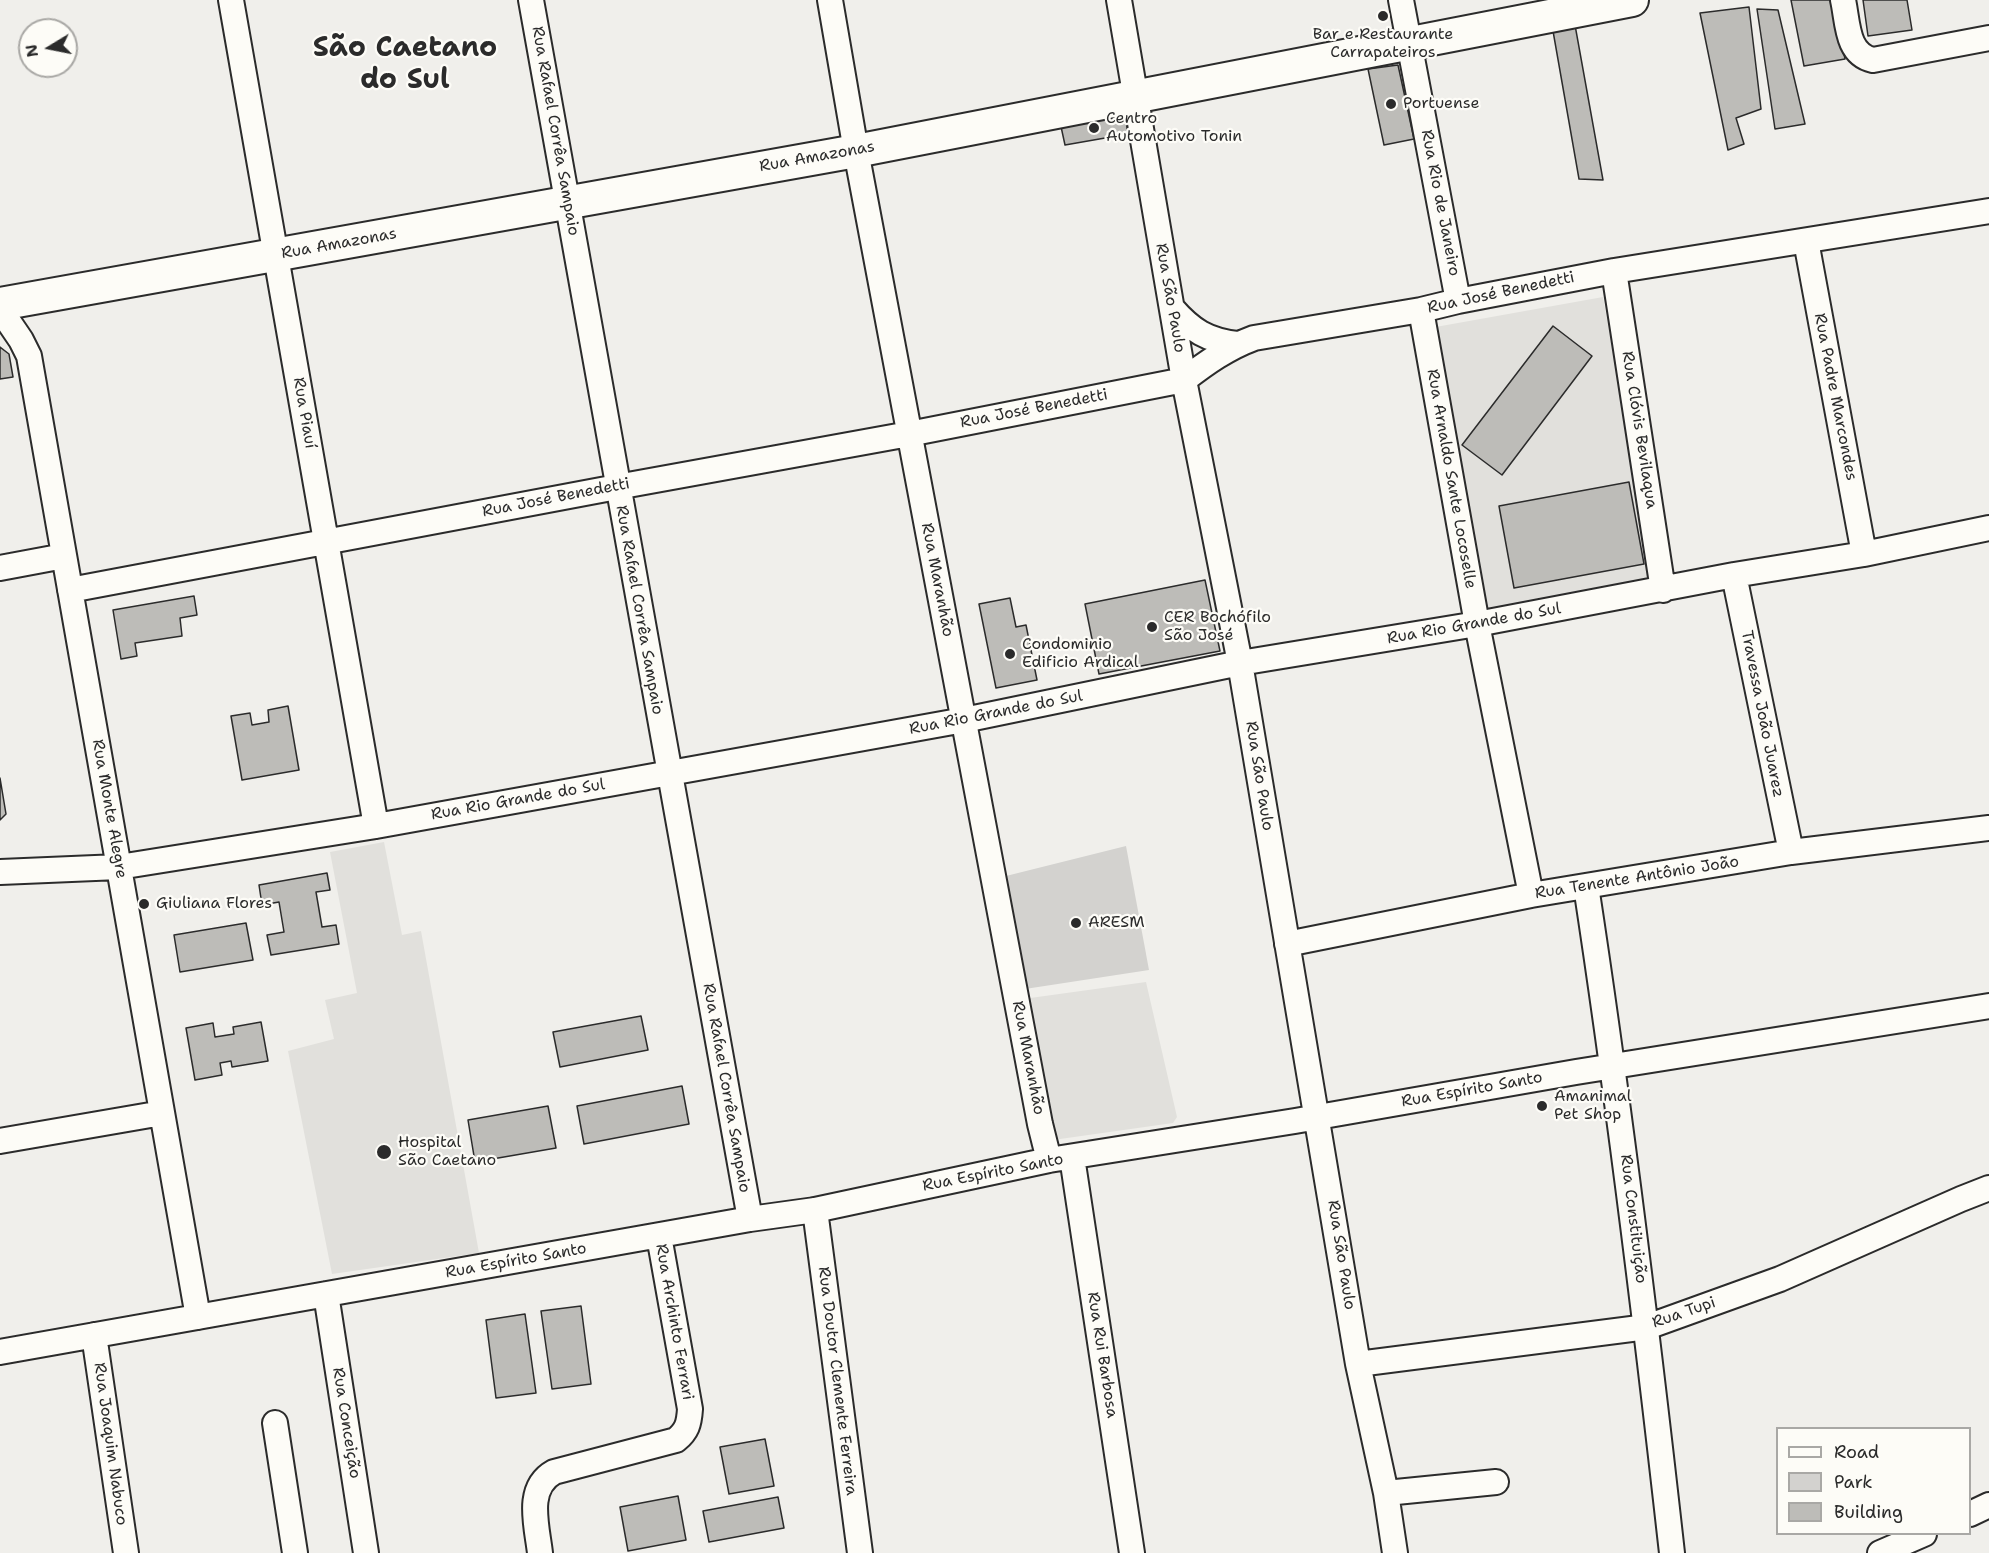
<!DOCTYPE html>
<html>
<head>
<meta charset="utf-8">
<style>
	body { margin:0 }
	#map { position:relative; width:1989px; height:1553px; overflow:hidden; background:#f0efeb; font-family:"Shantell Sans",sans-serif }
	canvas { display:block }
	.legend { position:absolute; left:1776px; top:1427px; width:195px; height:108px; box-sizing:border-box; background:#fdfcf7; border:2px solid #a9a8a5; margin:0; padding:8px 10px; list-style:none; font-size:18px; color:#2b2b2b }
	.legend li { display:flex; align-items:center; gap:12px; height:30px }
	.legend b { width:30px; border:2px solid #a9a8a5 }
	.north { position:absolute; left:18px; top:18px; width:60px; height:60px; box-sizing:border-box; background:#fdfcf7; border:2px solid #a9a8a5; border-radius:50%; rotate:260deg; font-size:16px; font-weight:700; line-height:24px; text-align:center; color:#2b2b2b }
	.north::after { content:''; display:block; margin:auto; width:21px; height:27px; background:#2b2b2b; clip-path:polygon(50% 0,100% 100%,50% 72%,0 100%) }
</style>
</head>
<body>
<div id="map">
<canvas width="1989" height="1553"></canvas>
<ul class="legend">
<li><b style="height:8px;background:#fdfcf7"></b>Road</li>
<li><b style="height:16px;background:#d3d2cf"></b>Park</li>
<li><b style="height:16px;background:#bdbcb8"></b>Building</li>
</ul>
<div class="north">N</div>
</div>
<script>
const g = document.querySelector('canvas').getContext('2d');
g.lineJoin = 'round';
function fillPath(path, color) {
  g.fillStyle = color;
  g.fill(path, 'evenodd');
}
function trace(path, color, width, dash) {
  g.strokeStyle = color;
  g.lineWidth = width;
  g.lineCap = dash ? 'butt' : 'round';
  g.setLineDash(dash || []);
  g.stroke(path);
}
function label(font, color, halo, rows, align = 'center') {
  g.font = font + ' "Shantell Sans",sans-serif';
  g.lineWidth = 4.5;
  g.setLineDash([]);
  g.textBaseline = 'middle';
  g.strokeStyle = halo;
  g.fillStyle = color;
  for (const [text, x, y, turn = 0] of rows) {
    g.save();
    g.translate(x, y);
    g.rotate((+turn || 0) * Math.PI / 180);
    g.textAlign = isNaN(turn) ? turn : align;
    if (halo) g.strokeText(text, 0, 0);
    g.fillText(text, 0, 0);
    g.restore();
  }
}
const built = new Path2D(`
	M 1603,297 L 1653,581 L 1480,612 L 1430,328 Z
	M 384,842 L 402,935 L 421,931 L 479,1253 L 332,1274 L 288,1051 L 334,1039 L 325,1000 L 357,993 L 330,852 Z
	M 1146,982 L 1177,1117 L 1173,1123 L 1053,1140 L 1023,999 Z`);
const green = new Path2D(`
	M 1126,846 L 1149,970 L 1025,989 L 1002,877 Z`);
const building = new Path2D(`
	M 1791,0 L 1834,0 L 1845,59 L 1804,66 Z
	M 1863,0 L 1907,0 L 1912,30 L 1868,36 Z
	M 1749,7 L 1761,109 L 1736,118 L 1744,144 L 1728,150 L 1700,13 Z
	M 1757,9 L 1778,10 L 1805,124 L 1775,129 Z
	M 1575,25 L 1603,180 L 1579,179 L 1553,31 Z
	M 1398,65 L 1414,139 L 1384,145 L 1368,69 Z
	M 1125,114 L 1128,134 L 1065,145 L 1060,122 Z
	M 1553,326 L 1592,356 L 1502,475 L 1462,445 Z
	M 0,347 L 9,354 L 13,377 L 0,379 Z
	M 1629,482 L 1644,564 L 1514,588 L 1499,506 Z
	M 1205,580 L 1220,651 L 1099,674 L 1085,604 Z
	M 194,596 L 197,615 L 180,618 L 182,636 L 135,643 L 137,656 L 121,659 L 113,610 Z
	M 1010,598 L 1016,627 L 1026,625 L 1037,680 L 996,688 L 979,604 Z
	M 288,706 L 299,770 L 242,780 L 231,716 L 250,713 L 252,725 L 269,722 L 268,710 Z
	M 0,778 L 6,814 L 0,820 Z
	M 327,873 L 330,890 L 316,892 L 322,927 L 336,925 L 339,944 L 271,955 L 267,935 L 284,932 L 279,902 L 262,905 L 259,885 Z
	M 246,923 L 253,960 L 180,972 L 174,935 Z
	M 641,1016 L 648,1050 L 560,1067 L 553,1032 Z
	M 261,1022 L 268,1061 L 232,1067 L 231,1061 L 220,1063 L 222,1075 L 195,1080 L 186,1028 L 213,1023 L 215,1037 L 234,1034 L 233,1027 Z
	M 682,1086 L 689,1124 L 584,1144 L 577,1106 Z
	M 548,1106 L 556,1148 L 475,1162 L 468,1120 Z
	M 581,1306 L 591,1384 L 552,1389 L 541,1311 Z
	M 525,1314 L 536,1393 L 496,1398 L 486,1320 Z
	M 765,1439 L 774,1486 L 729,1494 L 720,1447 Z
	M 678,1496 L 686,1540 L 628,1551 L 620,1507 Z
	M 778,1497 L 784,1528 L 709,1542 L 703,1511 Z`);
const minor = new Path2D(`
	M 231,0 L 376,826
	M 531,0 L 750,1219
	M 830,0 L 856,151 L 1040,1124 L 1049,1160
	M 1119,0 L 1184,380 L 1240,663 L 1358,1364 L 1386,1493 L 1395,1553
	M 1401,0 L 1458,301
	M 1843,0 C 1848,22 1846,54 1873,60 L 1989,38
	M 1806,241 L 1864,554
	M 1614,271 L 1663,590
	M 1172,308 C 1192,331 1207,340 1237,344
	M 0,309 L 21,340 L 29,356 L 198,1317
	M 1421,310 L 1477,624 L 1531,895
	M 0,568 L 64,556
	M 1734,575 L 1791,852
	M 70,590 L 617,487 L 909,434 L 1184,380 C 1206,363 1227,348 1254,338 L 1421,310 L 1458,301 L 1614,271 L 1989,211
	M 0,872 L 119,867 L 376,826 L 964,720 L 1240,663 L 1477,624 L 1734,575 L 1864,554 L 1989,528
	M 1586,886 C 1620,1108 1647,1330 1672,1553
	M 1287,944 L 1531,895 L 1791,852 L 1989,828
	M 0,1141 L 162,1113
	M 1072,1157 L 1132,1553
	M 815,1210 L 860,1553
	M 326,1294 L 366,1553
	M 94,1335 L 126,1553
	M 0,1352 L 750,1219 L 815,1210 L 1049,1160 L 1295,1121 L 1576,1072 L 1989,1006
	M 1358,1364 L 1647,1327 L 1780,1279 L 1961,1199 L 1989,1188
	M 275,1423 L 295,1553
	M 1386,1493 L 1496,1482
	M 1970,1514 L 1989,1505
	M 540,1553 C 537,1526 525,1488 554,1472 L 676,1440 C 687,1431 689,1424 690,1409 L 659,1236
	M 1880,1553 L 1924,1534`);
const major = new Path2D(`
	M 0,304 L 856,151 L 1632,0`);
const markers = [
	[1383,16,6,"#2b2b2b"],
	[1391,104,6,"#2b2b2b"],
	[1094,128,6,"#2b2b2b"],
	[1152,627,6,"#2b2b2b"],
	[1010,654,6,"#2b2b2b"],
	[144,904,6,"#2b2b2b"],
	[1076,923,6,"#2b2b2b"],
	[1542,1106,6,"#2b2b2b"],
	[384,1152,8,"#2b2b2b"]
];
const poiNames = [
	["Bar e Restaurante",1383,35,"center"],
	["Carrapateiros",1383,53,"center"],
	["Portuense",1403,104],
	["Centro",1106,119],
	["Automotivo Tonin",1106,137],
	["CER Bochófilo",1164,618],
	["São José",1164,636],
	["Condominio",1022,645],
	["Edificio Ardical",1022,663],
	["Giuliana Flores",156,904],
	["ARESM",1088,923],
	["Amanimal",1554,1097],
	["Pet Shop",1554,1115],
	["Hospital",398,1143],
	["São Caetano",398,1161]
];
const streetNames = [
	["Rua Rafael Corrêa Sampaio",555,131,80],
	["Rua Amazonas",817,157,-10],
	["Rua Rio de Janeiro",1440,203,79],
	["Rua Amazonas",339,244,-10],
	["Rua José Benedetti",1501,293,-12],
	["Rua São Paulo",1170,298,80],
	["Rua Padre Marcondes",1835,397,79],
	["Rua José Benedetti",1034,409,-11],
	["Rua Piauí",304,413,80],
	["Rua Clóvis Bevilaqua",1639,430,81],
	["Rua Arnaldo Sante Locoselle",1451,479,80],
	["Rua José Benedetti",556,498,-11],
	["Rua Maranhão",937,580,79],
	["Rua Rafael Corrêa Sampaio",639,610,80],
	["Rua Rio Grande do Sul",1474,624,-10],
	["Rua Rio Grande do Sul",996,713,-11],
	["Travessa João Juarez",1762,714,79],
	["Rua São Paulo",1259,776,81],
	["Rua Rio Grande do Sul",518,800,-10],
	["Rua Monte Alegre",109,809,80],
	["Rua Tenente Antônio João",1637,878,-9],
	["Rua Maranhão",1028,1058,79],
	["Rua Rafael Corrêa Sampaio",726,1088,80],
	["Rua Espírito Santo",1472,1090,-10],
	["Rua Espírito Santo",993,1173,-11],
	["Rua Constituição",1633,1219,83],
	["Rua São Paulo",1341,1255,81],
	["Rua Espírito Santo",516,1261,-10],
	["Rua Tupi",1684,1313,-19],
	["Rua Archinto Ferrari",674,1322,80],
	["Rua Rui Barbosa",1102,1355,81],
	["Rua Doutor Clemente Ferreira",837,1381,83],
	["Rua Conceição",346,1423,81],
	["Rua Joaquim Nabuco",110,1444,82]
];
const townNames = [
	["São Caetano",405,49],
	["do Sul",405,81]
];
fillPath(built, '#e1e0dc');
fillPath(green, '#d3d2cf');
fillPath(building, '#bdbcb8');
trace(building, '#2b2b2b', 1.5);
trace(minor, '#2b2b2b', 28);
trace(major, '#2b2b2b', 36);
trace(minor, '#fdfcf7', 24);
trace(major, '#fdfcf7', 32);
for (const [x, y, r, color] of markers) {
  const dot = new Path2D();
  dot.arc(x, y, r, 0, 2 * Math.PI);
  g.fillStyle = color;
  g.fill(dot);
  trace(dot, '#fdfcf7', 2);
}
label('16px', '#2b2b2b', '#fdfcf7', poiNames, 'left');
label('16px', '#2b2b2b', '#fdfcf7', streetNames);
label('bold 28px', '#2b2b2b', '#fdfcf7', townNames);
</script>
</body>
</html>
